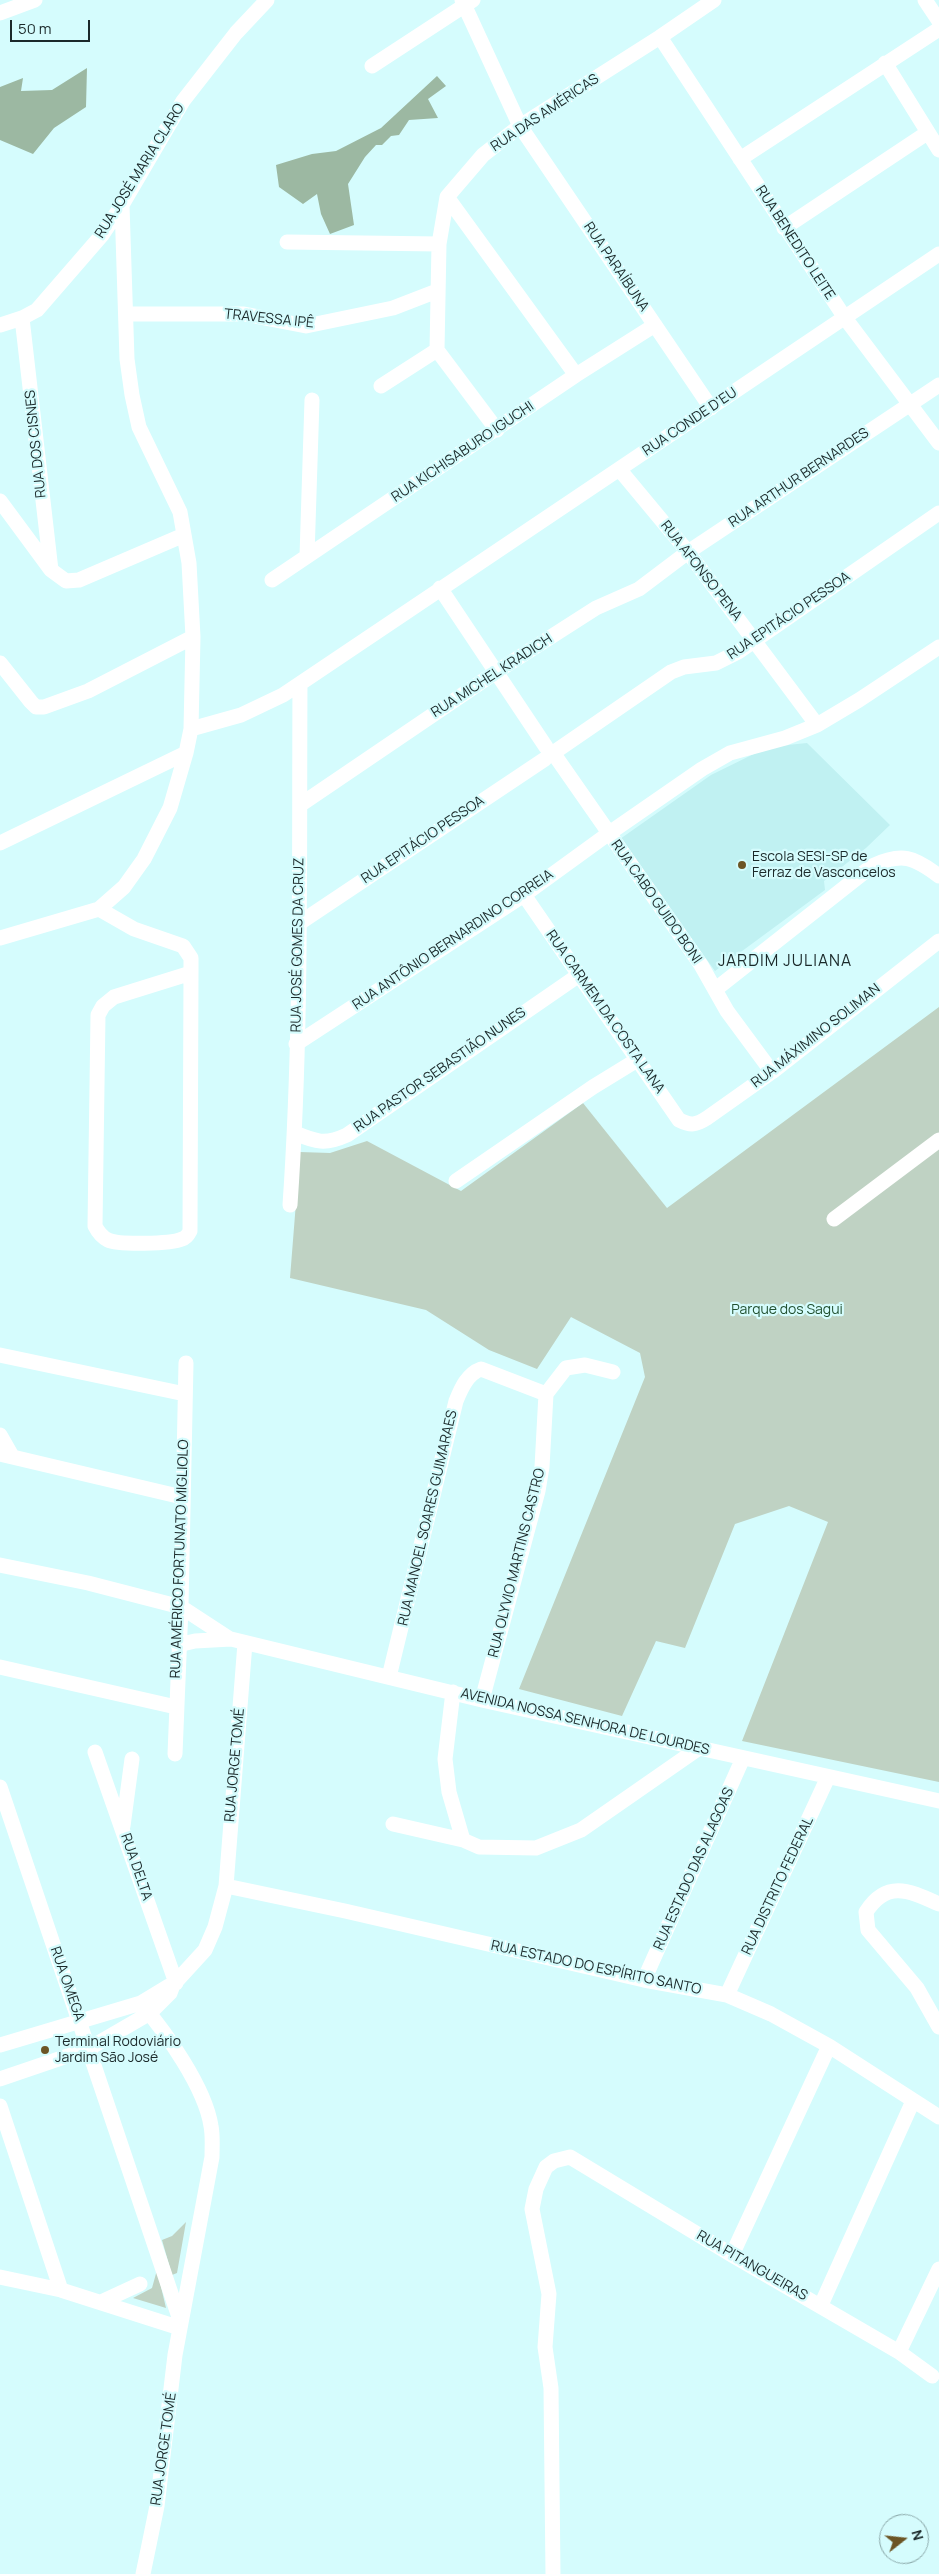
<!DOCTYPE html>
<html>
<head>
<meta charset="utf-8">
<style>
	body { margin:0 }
	#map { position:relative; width:939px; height:2574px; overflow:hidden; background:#d5fcfd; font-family:Manrope,sans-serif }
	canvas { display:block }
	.north { position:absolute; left:879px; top:2514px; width:50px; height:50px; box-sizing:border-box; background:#d5fcfd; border:1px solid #8ba8a9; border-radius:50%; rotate:74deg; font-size:14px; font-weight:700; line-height:20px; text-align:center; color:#1b292a }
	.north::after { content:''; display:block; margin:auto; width:18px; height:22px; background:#6c5525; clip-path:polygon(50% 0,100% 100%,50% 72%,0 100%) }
	.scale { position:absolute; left:10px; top:20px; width:80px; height:22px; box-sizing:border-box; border:2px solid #1b292a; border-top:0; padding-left:6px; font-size:15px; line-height:18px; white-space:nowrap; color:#1b292a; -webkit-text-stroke:4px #d5fcfd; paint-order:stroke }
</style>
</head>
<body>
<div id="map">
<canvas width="939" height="2574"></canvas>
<div class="north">N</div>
<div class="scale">50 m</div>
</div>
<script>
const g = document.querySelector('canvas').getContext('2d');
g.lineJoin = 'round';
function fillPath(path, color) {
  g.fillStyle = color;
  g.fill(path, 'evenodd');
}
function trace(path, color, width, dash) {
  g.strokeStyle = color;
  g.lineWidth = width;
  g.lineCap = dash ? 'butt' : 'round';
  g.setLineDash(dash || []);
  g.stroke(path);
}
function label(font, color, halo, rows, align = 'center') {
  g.font = font + ' Manrope,sans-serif';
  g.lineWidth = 4.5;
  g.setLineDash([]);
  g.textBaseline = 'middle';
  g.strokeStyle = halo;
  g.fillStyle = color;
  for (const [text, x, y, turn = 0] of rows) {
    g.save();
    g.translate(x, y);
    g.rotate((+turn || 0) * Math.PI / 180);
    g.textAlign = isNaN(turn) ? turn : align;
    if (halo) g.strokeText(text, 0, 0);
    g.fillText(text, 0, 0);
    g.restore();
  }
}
const built = new Path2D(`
	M 807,743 L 890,825 L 866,848 L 824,881 L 825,890 L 715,971 L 620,839 L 711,775 L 768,747 Z`);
const green = new Path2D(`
	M 939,1007 L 939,1782 L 742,1741 L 828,1522 L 789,1506 L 735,1524 L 685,1648 L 656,1641 L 622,1716 L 519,1689 L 645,1377 L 640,1353 L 571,1317 L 537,1369 L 489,1350 L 426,1310 L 290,1278 L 300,1152 L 330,1153 L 367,1141 L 461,1191 L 583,1103 L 667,1208 Z
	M 186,2222 L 177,2273 L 172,2275 L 162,2240 L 172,2236 Z
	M 157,2270 L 166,2308 L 133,2298 L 152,2288 Z`);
const forest = new Path2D(`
	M 87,68 L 86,107 L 54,128 L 33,154 L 0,140 L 0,87 L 23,78 L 21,91 L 52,90 Z
	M 437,76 L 446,86 L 428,99 L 438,118 L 409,120 L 399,135 L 391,136 L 382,145 L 376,145 L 365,157 L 348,184 L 354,225 L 330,234 L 321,214 L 317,194 L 303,204 L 279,187 L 276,165 L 312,154 L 336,151 L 381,128 Z`);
const minor = new Path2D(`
	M 462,0 L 520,126 L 711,408
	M 925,0 L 939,21
	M 0,13 L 35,0
	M 660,37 L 845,318 L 939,443
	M 885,63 L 939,150
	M 372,66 L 473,0
	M 740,159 L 939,29
	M 447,197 L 576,375
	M 784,228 L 927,133
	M 287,242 L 439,244
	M 126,314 L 244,314 L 306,326 L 393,308 L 437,291
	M 22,318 L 51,570
	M 0,325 L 22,318 L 37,310 L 102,235 L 122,205 L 183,101 L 236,33 L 267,0
	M 381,386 L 437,350
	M 497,430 L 437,350 L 439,244 L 447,197 L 483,155 L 520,126 L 660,37 L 714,0
	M 619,469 L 688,552 L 817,725
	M 0,501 L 51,570 L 66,581 L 79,580 L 184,535
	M 307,556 L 312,400
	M 272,580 L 576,375 L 655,325
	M 440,588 L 546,747
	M 0,663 L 31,702 L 36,707 L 44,707 L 88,691 L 193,637
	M 191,729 L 241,715 L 283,695 L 939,254
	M 556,751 L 671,672 L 684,667 L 716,663 L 738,652 L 939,513
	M 556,757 L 701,965 L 727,1011 L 772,1072
	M 300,805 L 496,672 L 596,608 L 639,589 L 688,552 L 939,385
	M 0,843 L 186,753
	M 524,895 L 679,1120 C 691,1126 696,1125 707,1118 L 772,1072 L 939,941
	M 99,909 L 134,929 L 183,946 L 191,958 L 191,973 L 190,1231 C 188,1235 186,1238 182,1239 C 171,1244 118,1245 108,1240 C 102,1237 98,1232 95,1226 L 98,1015 L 103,1006 L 114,997 L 191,973
	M 301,922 L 545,759
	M 0,938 L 99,909 L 124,887 L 144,859 L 170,808 L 186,753 L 191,729 L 193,637 L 189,563 L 180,512 L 139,427 L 132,395 L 127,359 L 122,205
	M 716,989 L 872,866 C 902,852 914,857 939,876
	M 296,1044 L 524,895 L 608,834 L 702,769 L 730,753 L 785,738 L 817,725 L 859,700 L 939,647
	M 295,1133 C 316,1142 325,1145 347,1135 L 579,975
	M 456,1181 L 593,1087 L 637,1060
	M 290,1205 C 302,1032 299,858 300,684
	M 834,1219 L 939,1140
	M 0,1355 L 185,1394
	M 546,1394 L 566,1368 L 585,1365 L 613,1372
	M 0,1435 L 12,1456
	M 0,1454 L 182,1497
	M 0,1565 L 88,1583 L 181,1607 L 230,1639
	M 178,1645 L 195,1641 L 231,1639 L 482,1700 L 939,1801
	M 0,1667 L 176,1707
	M 389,1677 L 456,1401 C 461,1389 467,1374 481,1369 L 546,1394
	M 453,1692 L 445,1759 L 449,1792 L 463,1840
	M 482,1700 L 538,1491 L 542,1467 L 546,1394
	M 95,1752 L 176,1983
	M 175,1754 L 181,1607 L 186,1363
	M 0,1787 L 181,2323
	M 393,1824 L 463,1840 L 479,1847 L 536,1848 L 581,1830 L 699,1748
	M 123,1826 L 132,1759
	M 226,1886 L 345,1911 L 644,1980 L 727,1995 L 771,2014 L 829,2046 L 939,2117
	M 939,1904 C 910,1891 887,1879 866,1912 L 868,1930 L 917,1988 L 939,2027
	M 644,1980 L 743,1758
	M 727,1995 L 828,1777
	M 141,2003 C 166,2033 205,2087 211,2126 C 213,2136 212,2147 212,2157 L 175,2355 L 157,2506 L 143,2574
	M 0,2045 L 141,2003 L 169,1986
	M 0,2079 L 88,2049 L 150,2013 L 170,1993 L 173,1985 L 205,1950 L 215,1927 L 226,1886 L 245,1643
	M 0,2106 L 61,2290
	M 732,2255 L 829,2046
	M 0,2277 L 61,2290 L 180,2328
	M 101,2302 L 140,2284
	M 821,2305 L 913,2101
	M 899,2352 L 939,2269
	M 553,2574 L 551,2388 L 545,2347 L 549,2294 L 532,2209 L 536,2189 L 546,2167 L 554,2161 L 570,2157 L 732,2255 L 899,2352 L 932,2376`);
const markers = [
	[742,865,5,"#6c5525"],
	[45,2050,5,"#6c5525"]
];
const streetNames = [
	["RUA DAS AMÉRICAS",545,113,-34],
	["RUA JOSÉ MARIA CLARO",140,171,-58],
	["RUA BENEDITO LEITE",795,243,57],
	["RUA PARAÍBUNA",616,267,56],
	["TRAVESSA IPÊ",269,319,6],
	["RUA CONDE D'EU",690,422,-34],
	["RUA DOS CISNES",36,444,-96],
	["RUA KICHISABURO IGUCHI",463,452,-34],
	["RUA ARTHUR BERNARDES",799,478,-34],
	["RUA AFONSO PENA",701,571,52],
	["RUA EPITÁCIO PESSOA",789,616,-34],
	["RUA MICHEL KRADICH",492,676,-33],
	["RUA EPITÁCIO PESSOA",423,840,-34],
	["RUA CABO GUIDO BONI",656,902,55],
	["RUA ANTÔNIO BERNARDINO CORREIA",453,940,-34],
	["RUA JOSÉ GOMES DA CRUZ",298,945,-89],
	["RUA CARMEM DA COSTA LANA",605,1012,55],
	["RUA MÁXIMINO SOLIMAN",816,1036,-38],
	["RUA PASTOR SEBASTIÃO NUNES",440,1070,-35],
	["RUA MANOEL SOARES GUIMARAES",428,1518,-77],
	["RUA AMÉRICO FORTUNATO MIGLIOLO",180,1559,-88],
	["RUA OLYVIO MARTINS CASTRO",517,1563,-76],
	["AVENIDA NOSSA SENHORA DE LOURDES",585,1722,13],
	["RUA JORGE TOMÉ",235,1765,-85],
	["RUA DELTA",136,1867,71],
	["RUA ESTADO DAS ALAGOAS",694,1869,-66],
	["RUA DISTRITO FEDERAL",778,1886,-65],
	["RUA ESTADO DO ESPÍRITO SANTO",596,1968,12],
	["RUA OMEGA",67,1984,71],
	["RUA PITANGUEIRAS",752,2266,30],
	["RUA JORGE TOMÉ",164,2449,-82]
];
const poiNames = [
	["Escola SESI-SP de",752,857],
	["Ferraz de Vasconcelos",752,873],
	["Terminal Rodoviário",55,2042],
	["Jardim São José",55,2058]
];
const parkNames = [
	["Parque dos Sagui",787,1310]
];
const quarterNames = [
	["JARDIM JULIANA",785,962]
];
fillPath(built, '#c0f1f2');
fillPath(green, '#bfd2c3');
fillPath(forest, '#9cb8a2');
trace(minor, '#fff', 15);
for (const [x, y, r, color] of markers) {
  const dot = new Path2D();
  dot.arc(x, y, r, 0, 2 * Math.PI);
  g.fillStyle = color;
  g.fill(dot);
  trace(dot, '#d5fcfd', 2);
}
label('14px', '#1b292a', '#d5fcfd', streetNames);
label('14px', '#1b292a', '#d5fcfd', poiNames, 'left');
label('14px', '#215030', '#d5fcfd', parkNames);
g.letterSpacing = '1px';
label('16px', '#1b292a', '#d5fcfd', quarterNames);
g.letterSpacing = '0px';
</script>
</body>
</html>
